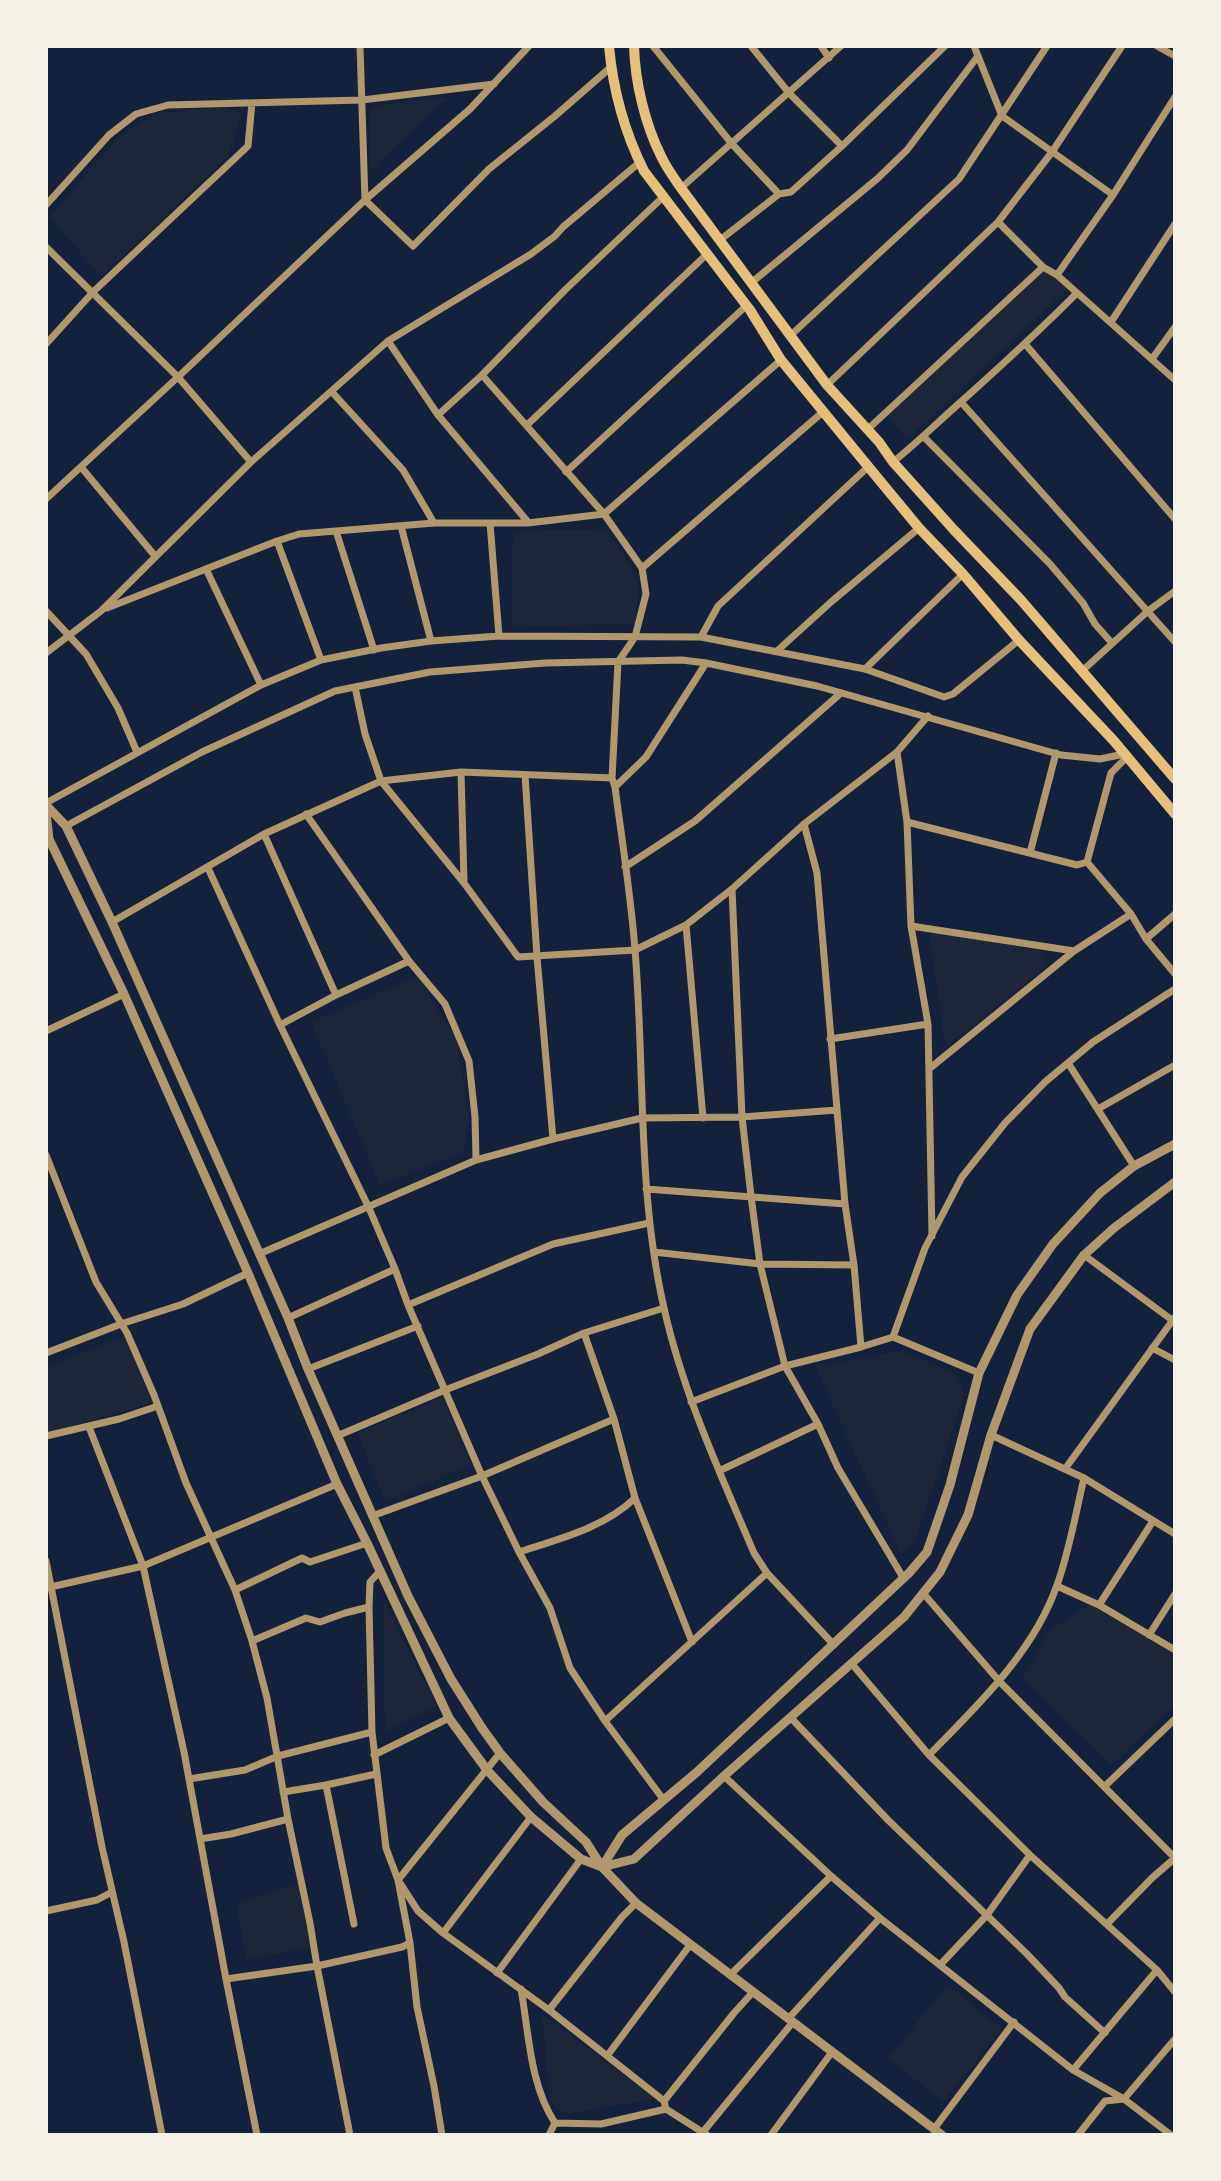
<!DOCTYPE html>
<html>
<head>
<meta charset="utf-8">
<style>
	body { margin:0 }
	#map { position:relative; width:1221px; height:2181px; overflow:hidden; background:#14213d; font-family:"Fira Sans",sans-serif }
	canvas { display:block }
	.frame { position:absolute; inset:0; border:48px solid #f6f1e7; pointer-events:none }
</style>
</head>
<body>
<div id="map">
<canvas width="1221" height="2181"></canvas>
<div class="frame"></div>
</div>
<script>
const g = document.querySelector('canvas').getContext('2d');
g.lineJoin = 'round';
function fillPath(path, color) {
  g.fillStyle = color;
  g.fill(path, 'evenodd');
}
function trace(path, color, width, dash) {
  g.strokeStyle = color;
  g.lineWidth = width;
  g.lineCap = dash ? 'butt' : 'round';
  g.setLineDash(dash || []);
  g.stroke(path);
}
const green = new Path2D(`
	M 448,97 L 370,170 L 371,106 Z
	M 223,107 L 242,114 L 228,156 L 102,276 L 49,218 L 116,139 L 153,114 Z
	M 1047,267 L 1070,287 L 907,440 L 886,415 Z
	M 606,529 L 638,578 L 636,624 L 511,627 L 513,531 Z
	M 931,931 L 1043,950 L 1046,967 L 947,1046 L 944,1035 L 930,939 Z
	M 417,977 L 456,1039 L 469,1119 L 464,1152 L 380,1185 L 311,1022 Z
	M 124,1336 L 153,1403 L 46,1433 L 46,1367 Z
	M 903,1351 L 957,1375 L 965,1394 L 915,1541 L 901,1554 L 815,1366 Z
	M 443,1397 L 471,1464 L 385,1502 L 358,1433 Z
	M 383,1600 L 437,1706 L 385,1732 Z
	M 1092,1603 L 1175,1655 L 1175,1704 L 1112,1765 L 1022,1678 L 1050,1630 Z
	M 299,1882 L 312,1947 L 246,1960 L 236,1904 Z
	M 947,1985 L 1002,2029 L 943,2102 L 888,2058 Z
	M 542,2014 L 656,2099 L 569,2113 L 557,2109 L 550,2100 Z`);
const minor = new Path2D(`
	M 360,46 L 365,200 L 413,246 L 489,169 L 555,116 L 611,67
	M 653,46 L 732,144 L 779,194
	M 751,46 L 789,93 L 842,146
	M 821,46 L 829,58
	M 974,46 L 1002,116 L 1113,195
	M 1157,46 L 1175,56
	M 681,188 L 841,46
	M 46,205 L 109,135 L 136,114 L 168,105 L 362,100 L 494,84
	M 998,222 L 1043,267 L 1057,275 L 1175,380
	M 720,240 L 779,194 L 791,192 L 842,146 L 945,46
	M 46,247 L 178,377 L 251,462
	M 1057,275 L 1113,195 L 1175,97
	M 751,283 L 877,179 L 907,150 L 978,56
	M 1111,322 L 1175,224
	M 791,335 L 959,179 L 1047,46
	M 388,341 L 438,415 L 528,522
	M 46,344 L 93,292 L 248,146 L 252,103
	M 1026,345 L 1175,519
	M 1152,359 L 1175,327
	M 482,375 L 604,514 L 642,568 L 646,594 L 635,637 L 618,662 L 612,778 L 615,787 C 622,841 631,896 635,950 C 645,1070 637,1190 664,1308 C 683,1393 720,1473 754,1553 L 767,1573 L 834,1645
	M 827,385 L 998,222 L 1052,152 L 1122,46
	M 332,392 L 403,470 L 434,523
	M 961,402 L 1175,642
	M 438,415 L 482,375 L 565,290 L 663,197
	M 527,425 L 706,255
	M 868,429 L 1043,267
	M 924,437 L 1050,564 L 1083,603 L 1095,624 L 1111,642
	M 893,462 C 918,442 940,420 963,400 C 1002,365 1040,330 1077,293
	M 81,467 L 155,556
	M 566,472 L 746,306
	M 46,499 L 178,377 L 365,200 L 470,109 L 529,46
	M 490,523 L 499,636
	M 401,526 L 431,641
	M 336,531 L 374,650
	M 277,541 L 321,660
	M 642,568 L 824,411
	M 206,569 L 261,685
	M 107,608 L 277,541 L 299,534 L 434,523 L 528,523 L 604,514 L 781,360
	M 46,611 L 86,654 L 118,708 L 137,752
	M 701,637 L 718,606 L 868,467
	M 777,651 L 831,602 L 919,528
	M 46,653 L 101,611 L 251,462 L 388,341 L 531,254 L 555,236 L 563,227 L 640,162
	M 865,669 L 963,574
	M 1082,671 L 1148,611 L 1175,591
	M 355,687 L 365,734 L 381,781 L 464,883 L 518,957 L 635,950 L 686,925 L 732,889 L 804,824 L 897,752 L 928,716
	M 897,752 L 907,822 L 911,926 L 928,1024 L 932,1236
	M 461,772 L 464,881
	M 525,775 L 537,957 L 553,1139
	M 615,787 L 646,757 L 706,663
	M 46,803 L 261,685 L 321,660 L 381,648 L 431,641 L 499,636 L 701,637 L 865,669 L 944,697 L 953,694 L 1019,640
	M 306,814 L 409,961 L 445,1004 L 469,1061 L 475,1117 L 476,1160
	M 907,822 L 1077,865 L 1087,862 L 1131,914 L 1146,939 L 1175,974
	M 804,824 L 817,873 L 845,1204 L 854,1265 L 861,1347
	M 66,826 L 202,752 L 335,691 L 430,672 L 545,663 L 682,660 L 706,663 L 817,686 L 1061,755 L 1100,759 L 1124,754
	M 264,834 L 336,995
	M 1030,853 L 1056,753
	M 1087,862 L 1111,773 L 1127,757
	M 625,867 L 695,821 L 841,693
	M 208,868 L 280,1025 L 369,1208 L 395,1269 L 408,1305 L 482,1476 L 519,1552 L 550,1608 L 570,1668 L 605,1721 L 663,1799
	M 732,889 L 742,1117 L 751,1196 L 760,1264 L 785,1366 L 818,1424 L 838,1468 L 904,1579
	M 112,922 L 264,834 L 381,781 L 461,772 L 612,778
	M 686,925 L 703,1118
	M 911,926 L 1074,951
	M 1146,939 L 1175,914
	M 280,1025 L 336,995 L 409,961
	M 46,1031 L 124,994
	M 830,1039 L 928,1024
	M 1068,1063 L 1134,1166
	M 929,1069 L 1074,951 L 1131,914
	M 1098,1109 L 1175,1065
	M 46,1155 L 96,1282 L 127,1333 L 154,1395 L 186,1483 L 235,1590 L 252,1641 L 267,1698 L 288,1819 L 310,1923 L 317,1966 L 350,2135
	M 646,1189 L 845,1204
	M 654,1252 L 760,1264 L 854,1265
	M 259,1254 L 476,1160 L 553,1139 L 642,1118 L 742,1117 L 837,1110
	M 1084,1255 L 1172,1320
	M 408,1305 L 553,1244 L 649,1223
	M 288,1318 L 395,1269
	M 584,1333 L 614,1419 L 635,1498 L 692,1642
	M 893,1337 L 925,1248 L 962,1177 L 1005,1123 L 1045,1082 L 1093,1042 L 1175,989
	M 1152,1348 L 1175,1360
	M 46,1353 L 121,1324 L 183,1304 L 248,1273
	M 308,1369 L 418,1326
	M 691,1402 L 785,1366 L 861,1347 L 893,1337 L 979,1373
	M 89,1427 L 143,1566 L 184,1752 L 226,1979 L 257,2135
	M 991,1435 L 1084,1478 L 1175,1534
	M 46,1436 L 119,1419 L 158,1406
	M 337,1436 L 445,1390 L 538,1354 L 584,1333 L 664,1308
	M 1065,1469 L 1175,1317
	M 719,1471 L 818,1424
	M 372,1516 L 482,1476 L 614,1419
	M 519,1552 C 559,1539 604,1528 635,1498
	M 46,1561 L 102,1847 L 124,1942 L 162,2135
	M 380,1571 L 370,1582 L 369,1607 L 372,1732 L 386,1848 L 398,1880 L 418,1911 L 443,1933 L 549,2010 L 664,2101 L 666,2109 L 707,2135
	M 1057,1586 L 1099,1605 L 1175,1650
	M 46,1588 L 143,1566 L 337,1484
	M 235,1590 L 302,1558 L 310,1562 L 367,1543
	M 923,1593 L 1000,1682 L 1175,1858
	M 1099,1605 L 1153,1521
	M 1149,1635 L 1175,1594
	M 252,1641 L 306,1618 L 320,1622 L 345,1613 L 369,1607
	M 852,1664 L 929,1755 L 1030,1855 L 1157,1970 L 1175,1992
	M 791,1718 L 888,1820 L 1027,1954 L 1059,1988 L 1065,1997 L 1105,2033
	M 605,1721 L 767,1573
	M 374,1755 L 449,1718
	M 929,1755 C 977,1706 1034,1652 1057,1585 C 1069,1552 1076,1512 1084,1478
	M 724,1776 L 831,1876 L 880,1918 L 1073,2070 L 1124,2099 L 1171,2135
	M 189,1779 L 245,1770 L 278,1756 L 372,1732
	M 326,1785 L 376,1774
	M 1105,1786 L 1175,1719
	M 283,1792 L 326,1785 L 354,1924
	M 200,1839 L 231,1834 L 288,1819
	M 46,1911 L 97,1900 L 112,1892
	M 1107,1924 L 1152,1878 L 1175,1858
	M 443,1933 L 531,1817
	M 940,1965 L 987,1915 L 1030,1855
	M 497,1973 L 581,1859
	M 730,1975 L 831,1876
	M 226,1979 L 317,1966 L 402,1947 L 410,1943
	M 521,1989 C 529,2034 530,2085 555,2123 L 601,2124 L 666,2109
	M 549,2010 L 622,1917 L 636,1903
	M 788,2019 L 880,1918
	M 607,2056 L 690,1945
	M 1073,2070 L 1157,1970
	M 664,2101 L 734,2013 L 753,1992
	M 934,2129 L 1014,2022
	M 703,2132 L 793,2022
	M 442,2135 L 434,2086 L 417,2007 L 410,1943 L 398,1880 L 500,1753
	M 549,2135 L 555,2123
	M 771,2135 L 832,2052
	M 1078,2135 L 1105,2101 L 1124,2099 L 1175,2039`);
const tertiary = new Path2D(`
	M 46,805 L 66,826 L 112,922 L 288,1318 L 308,1369 L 408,1596 L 451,1679 L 482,1728 L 500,1753 L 543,1802 L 586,1842 L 602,1867 L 636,1903 L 942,2135
	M 46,813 L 49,839 L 124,994 L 248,1273 L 337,1484 L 367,1543 L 449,1718 L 487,1770 L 531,1817 L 581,1859 L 602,1867 L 634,1859 L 724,1776 L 904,1617 L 940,1572 L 968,1515 L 991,1435 L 1030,1329 L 1084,1255 L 1114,1228 L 1175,1182
	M 602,1867 L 622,1835 L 697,1772 L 909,1573 L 927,1552 L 950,1485 L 979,1373 L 1017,1295 L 1053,1244 L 1100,1193 L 1134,1166 L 1175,1144`);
const secondary = new Path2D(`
	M 609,46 C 613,90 624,131 644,171 L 750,310 L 781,360 L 876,476 L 919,528 L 963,574 L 1019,640 L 1114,741 L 1175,814
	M 634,46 C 635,82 645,124 661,156 C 666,167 674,178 681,188 L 827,385 L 879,442 L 893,462 L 954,530 L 1021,600 L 1175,779`);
fillPath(green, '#1d2539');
trace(minor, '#b1986c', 7);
trace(tertiary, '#b1986c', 9);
trace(secondary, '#e5c07b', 10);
</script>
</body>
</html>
